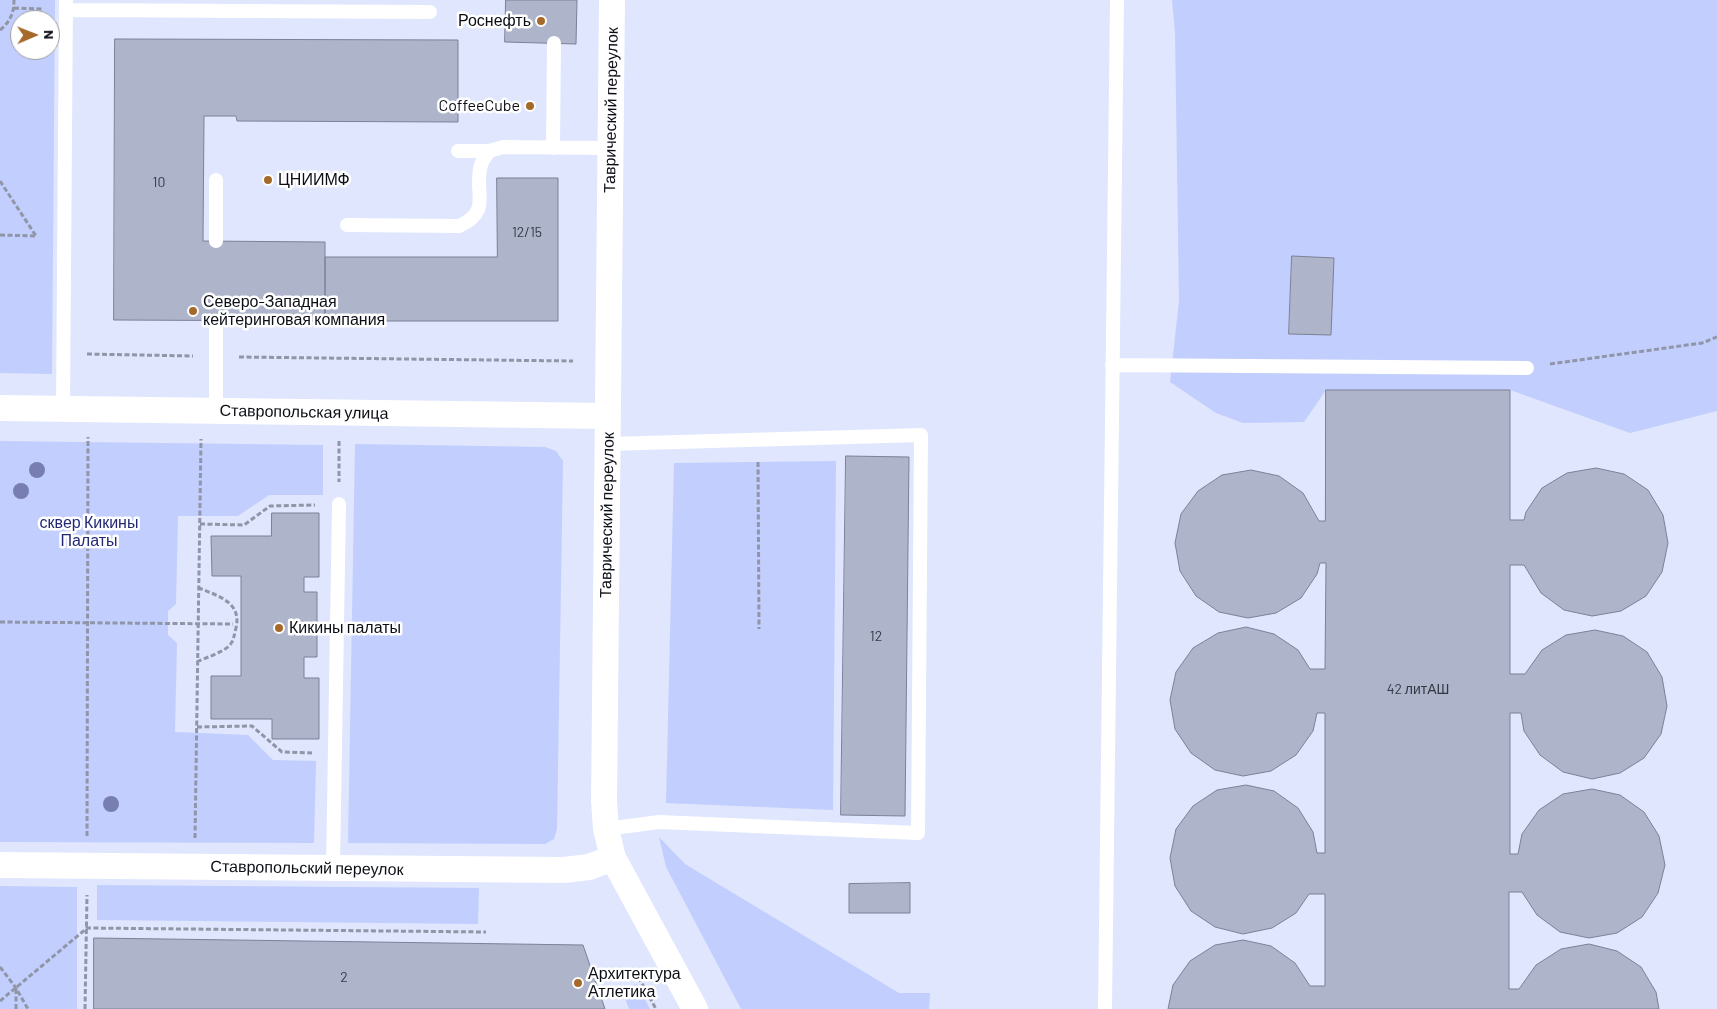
<!DOCTYPE html>
<html>
<head>
<meta charset="utf-8">
<style>
	body { margin:0 }
	#map { position:relative; width:1717px; height:1009px; overflow:hidden; background:#dfe6fd; font-family:Barlow,sans-serif }
	canvas { display:block }
	.north { position:absolute; left:10px; top:10px; width:50px; height:50px; box-sizing:border-box; background:#fff; border:1px solid #9e9fa2; border-radius:50%; rotate:89deg; font-size:14px; font-weight:700; line-height:20px; text-align:center; color:#0c0e16 }
	.north::after { content:''; display:block; margin:auto; width:18px; height:22px; background:#a56a2b; clip-path:polygon(50% 0,100% 100%,50% 72%,0 100%) }
</style>
</head>
<body>
<div id="map">
<canvas width="1717" height="1009"></canvas>
<div class="north">N</div>
</div>
<script>
const g = document.querySelector('canvas').getContext('2d');
g.lineJoin = 'round';
function fillPath(path, color) {
  g.fillStyle = color;
  g.fill(path, 'evenodd');
}
function trace(path, color, width, dash) {
  g.strokeStyle = color;
  g.lineWidth = width;
  g.lineCap = dash ? 'butt' : 'round';
  g.setLineDash(dash || []);
  g.stroke(path);
}
function label(font, color, halo, rows, align = 'center') {
  g.font = font + ' Barlow,sans-serif';
  g.lineWidth = 5;
  g.setLineDash([]);
  g.textBaseline = 'middle';
  g.strokeStyle = halo;
  g.fillStyle = color;
  for (const [text, x, y, turn = 0] of rows) {
    g.save();
    g.translate(x, y);
    g.rotate((+turn || 0) * Math.PI / 180);
    g.textAlign = isNaN(turn) ? turn : align;
    if (halo) g.strokeText(text, 0, 0);
    g.fillText(text, 0, 0);
    g.restore();
  }
}
const green = new Path2D(`
	M 0,0 L 55,0 L 52,374 L 0,373 ZM 20,20 L 50,20 L 50,50 L 20,50 Z
	M 1172,0 L 1717,0 L 1717,411 L 1630,433 L 1510,390 L 1326,390 L 1304,422 L 1243,423 L 1216,413 L 1170,382 L 1179,301 L 1175,32 Z
	M 0,441 L 323,445 L 323,495 L 269,495 L 238,516 L 178,516 L 176,604 L 168,611 L 168,635 L 177,643 L 175,732 L 248,735 L 273,760 L 316,761 L 314,843 L 0,842 Z
	M 355,444 L 545,447 L 556,451 L 563,461 L 557,829 L 554,839 L 545,844 L 348,843 Z
	M 836,461 L 833,810 L 666,803 L 674,463 Z
	M 659,837 L 685,864 L 899,993 L 930,993 L 929,1009 L 741,1009 L 666,867 Z
	M 97,885 L 479,888 L 478,924 L 97,920 Z
	M 0,886 L 77,887 L 77,1009 L 0,1009 Z
	M 637,984 L 650,1009 L 629,1009 L 622,990 Z`);
const building = new Path2D(`
	M 506,0 L 577,0 L 576,44 L 505,42 Z
	M 115,39 L 458,40 L 458,122 L 237,121 L 236,116 L 204,116 L 203,241 L 325,242 L 325,321 L 114,320 Z
	M 497,178 L 558,178 L 558,321 L 325,321 L 325,257 L 497,257 Z
	M 1292,256 L 1334,258 L 1331,335 L 1289,334 Z
	M 1326,390 L 1510,390 L 1510,520 L 1524,520 L 1526,512 L 1542,488 L 1567,473 L 1596,468 L 1624,474 L 1648,490 L 1663,515 L 1668,543 L 1662,572 L 1646,596 L 1621,611 L 1592,616 L 1564,610 L 1541,593 L 1524,565 L 1510,565 L 1510,674 L 1525,674 L 1542,650 L 1566,635 L 1595,630 L 1623,636 L 1647,652 L 1662,677 L 1667,706 L 1661,734 L 1644,758 L 1620,773 L 1592,779 L 1563,772 L 1540,755 L 1524,731 L 1521,713 L 1510,713 L 1510,854 L 1518,854 L 1522,834 L 1539,810 L 1563,794 L 1592,789 L 1620,795 L 1644,812 L 1659,836 L 1665,865 L 1658,893 L 1642,917 L 1617,933 L 1589,938 L 1560,932 L 1537,915 L 1522,892 L 1509,892 L 1509,989 L 1519,989 L 1536,965 L 1561,949 L 1589,944 L 1617,951 L 1641,967 L 1656,992 L 1659,1009 L 1168,1009 L 1173,985 L 1190,961 L 1215,945 L 1243,940 L 1271,946 L 1295,963 L 1310,986 L 1325,986 L 1325,894 L 1309,894 L 1296,913 L 1272,928 L 1243,934 L 1215,927 L 1191,911 L 1175,886 L 1170,858 L 1176,829 L 1193,806 L 1217,790 L 1246,785 L 1274,791 L 1298,808 L 1313,832 L 1317,853 L 1325,853 L 1325,713 L 1317,713 L 1313,731 L 1296,755 L 1271,771 L 1243,776 L 1215,770 L 1191,753 L 1175,729 L 1170,700 L 1176,672 L 1193,648 L 1218,633 L 1246,627 L 1274,634 L 1298,650 L 1310,669 L 1325,669 L 1326,563 L 1320,563 L 1317,574 L 1301,598 L 1276,613 L 1248,618 L 1219,612 L 1196,596 L 1180,571 L 1175,543 L 1181,514 L 1198,491 L 1222,475 L 1251,470 L 1279,476 L 1303,493 L 1319,521 L 1325,521 Z
	M 846,456 L 909,457 L 905,816 L 841,815 Z
	M 272,513 L 319,513 L 319,577 L 304,577 L 304,592 L 317,592 L 317,657 L 304,657 L 304,678 L 319,678 L 319,739 L 272,739 L 272,719 L 211,719 L 211,676 L 241,676 L 241,576 L 212,576 L 211,536 L 271,536 Z
	M 910,883 L 910,913 L 849,913 L 849,884 Z
	M 94,938 L 583,945 L 605,1009 L 94,1009 Z`);
const path = new Path2D(`
	M 14,8 L 43,9
	M 0,30 C 10,22 14,13 14,0
	M 0,181 L 36,236
	M 0,235 L 37,236
	M 87,354 L 193,356
	M 239,357 L 573,361
	M 1550,364 L 1702,343 L 1717,337
	M 339,441 L 339,482
	M 758,462 L 759,629
	M 200,524 L 244,525 L 270,506 L 315,505
	M 0,622 L 233,624
	M 197,662 C 207,657 221,653 229,646 C 234,641 234,635 236,628 C 242,602 218,596 199,588
	M 197,727 L 252,726 L 282,752 L 312,753
	M 87,836 L 88,437
	M 195,838 L 201,439
	M 0,967 L 16,988 L 28,1009
	M 609,970 L 639,978 L 656,1009
	M 0,1001 L 87,928 L 486,932
	M 16,1009 L 16,988
	M 85,1009 L 87,895`);
const service = new Path2D(`
	M 66,10 L 430,12
	M 553,148 L 554,43
	M 458,151 L 489,151
	M 347,225 L 459,226 C 493,211 473,192 481,165 C 482,161 486,156 489,151 L 503,147 L 611,148
	M 216,241 L 216,180
	M 1112,365 L 1527,368
	M 63,409 L 66,0
	M 216,411 L 216,321
	M 606,829 L 659,822 L 918,833 L 921,435 L 608,444
	M 333,868 L 339,504
	M 1105,1009 L 1117,0`);
const minor = new Path2D(`
	M 612,0 L 604,801 L 606,829 L 613,858 L 695,1009
	M 0,408 L 608,416
	M 0,865 L 564,870 L 589,867 L 613,858`);
const trees = [
	[37,470],
	[21,491],
	[111,804]
];
const markers = [
	[541,21,5,"#a56a2b"],
	[530,106,5,"#a56a2b"],
	[268,180,5,"#a56a2b"],
	[193,311,5,"#a56a2b"],
	[279,628,5,"#a56a2b"],
	[578,983,5,"#a56a2b"]
];
const numberNames = [
	["10",159,182],
	["12/15",527,232],
	["12",876,636],
	["42 литАШ",1418,689],
	["2",344,977]
];
const poiNames = [
	["Роснефть",531,21,"right"],
	["CoffeeCube",520,106,"right"],
	["ЦНИИМФ",278,180],
	["Северо-Западная",203,302],
	["кейтеринговая компания",203,320],
	["Кикины палаты",289,628],
	["Архитектура",588,974],
	["Атлетика",588,992]
];
const streetNames = [
	["Таврический переулок",611,110,-89],
	["Ставропольская улица",304,412,1],
	["Таврический переулок",607,515,-89],
	["Ставропольский переулок",307,868,1]
];
const parkNames = [
	["сквер Кикины",89,523],
	["Палаты",89,541]
];
fillPath(green, '#c2cefd');
fillPath(building, '#aeb4ca');
trace(building, '#7b8196', 1);
trace(path, '#9096a7', 3, [5, 2.5]);
trace(service, '#fff', 14);
trace(minor, '#fff', 26);
g.fillStyle = '#787eb2';
for (const [x, y] of trees) {
  g.beginPath();
  g.arc(x, y, 8, 0, 2 * Math.PI);
  g.fill();
}
for (const [x, y, r, color] of markers) {
  const dot = new Path2D();
  dot.arc(x, y, r, 0, 2 * Math.PI);
  g.fillStyle = color;
  g.fill(dot);
  trace(dot, '#fff', 2);
}
label('14px', '#343843', null, numberNames);
label('16px', '#0c0e16', '#fff', poiNames, 'left');
label('16px', '#0c0e16', '#fff', streetNames);
label('16px', '#232975', '#fff', parkNames);
</script>
</body>
</html>
